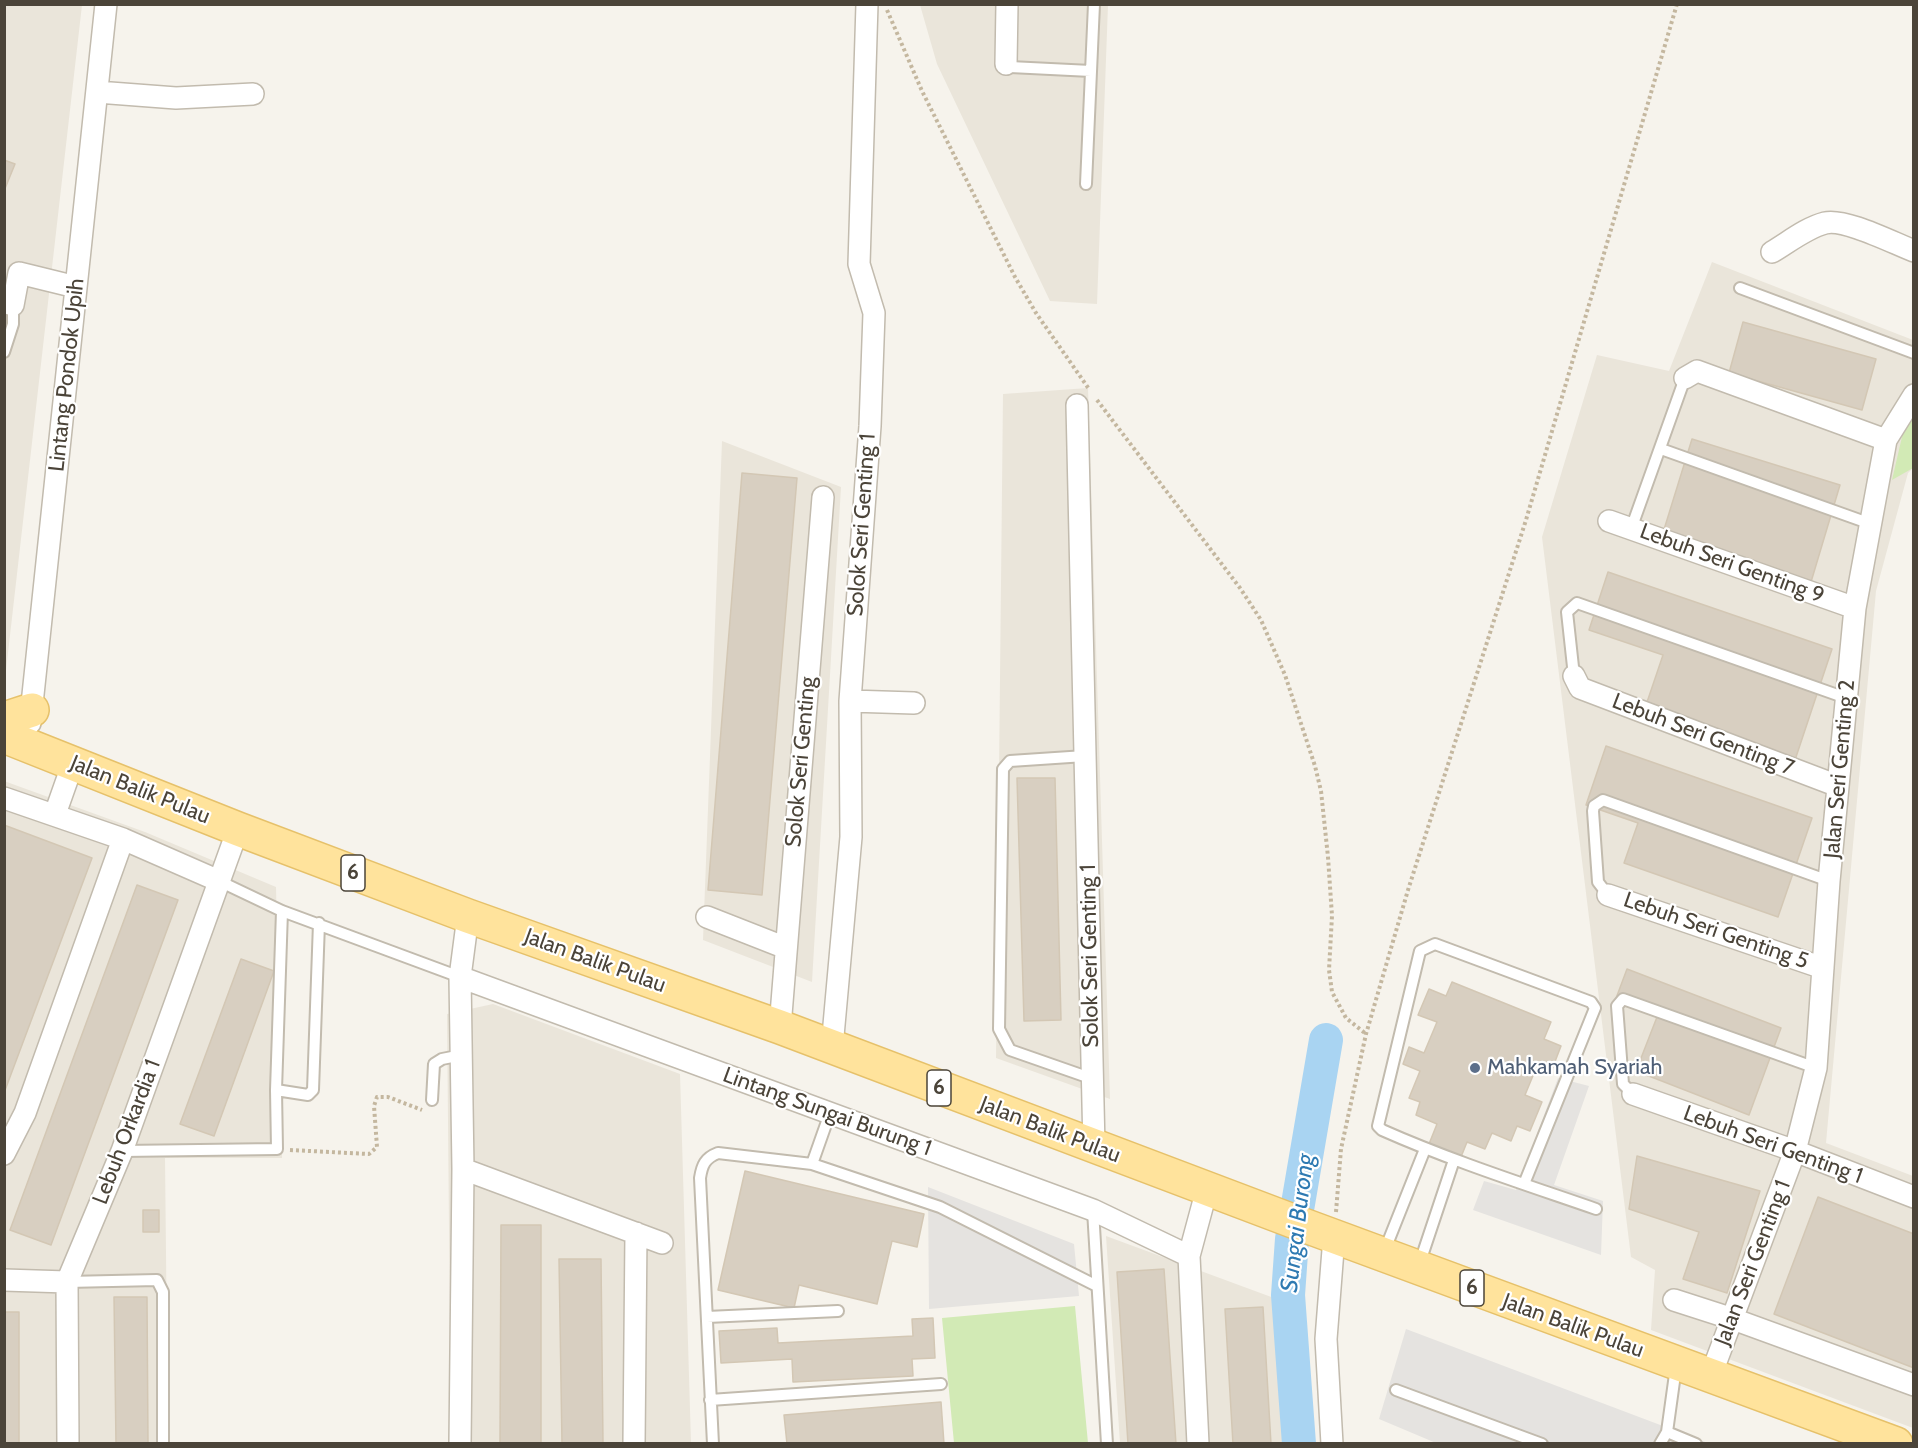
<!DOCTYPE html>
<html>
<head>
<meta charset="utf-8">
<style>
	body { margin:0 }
	#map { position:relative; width:1918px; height:1448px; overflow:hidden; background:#f6f3ec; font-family:Cabin,sans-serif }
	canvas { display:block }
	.frame { position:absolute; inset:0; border:6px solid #4b4439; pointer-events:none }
</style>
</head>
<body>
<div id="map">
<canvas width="1918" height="1448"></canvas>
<div class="frame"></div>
</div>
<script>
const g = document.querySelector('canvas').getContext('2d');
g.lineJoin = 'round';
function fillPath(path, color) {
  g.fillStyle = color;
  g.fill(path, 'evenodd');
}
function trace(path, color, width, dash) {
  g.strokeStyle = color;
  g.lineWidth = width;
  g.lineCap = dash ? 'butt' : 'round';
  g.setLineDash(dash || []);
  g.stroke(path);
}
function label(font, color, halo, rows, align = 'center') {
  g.font = font + ' Cabin,sans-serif';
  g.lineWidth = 4.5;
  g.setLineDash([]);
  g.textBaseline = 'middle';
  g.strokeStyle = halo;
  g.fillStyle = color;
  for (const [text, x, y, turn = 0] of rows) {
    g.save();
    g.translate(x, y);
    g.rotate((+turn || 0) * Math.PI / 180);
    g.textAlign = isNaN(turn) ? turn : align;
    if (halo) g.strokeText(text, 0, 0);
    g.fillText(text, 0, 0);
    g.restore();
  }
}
const residential = new Path2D(`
	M 4,5 L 82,5 L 5,679 L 4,679 Z
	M 920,5 L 1108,5 L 1097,304 L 1050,301 L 937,64 Z
	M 1712,262 L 1913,340 L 1913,468 L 1908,473 L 1876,591 L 1826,1143 L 1913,1176 L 1913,1428 L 1651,1330 L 1655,1270 L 1631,1257 L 1542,537 L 1597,355 L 1669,371 Z
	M 1088,388 L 1110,1099 L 996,1058 L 1003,394 Z
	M 722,441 L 841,487 L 812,982 L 703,940 Z
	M 4,781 L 145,832 L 276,887 L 282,1158 L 165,1158 L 168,1443 L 5,1443 Z
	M 493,1004 L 680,1074 L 691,1443 L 451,1443 L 447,1014 Z
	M 1106,1236 L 1274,1298 L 1283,1443 L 1120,1443 Z`);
const green = new Path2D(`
	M 1913,412 L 1913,468 L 1892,480 L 1905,424 Z
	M 1075,1306 L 1088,1443 L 954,1443 L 942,1318 Z`);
const parking = new Path2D(`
	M 1558,1078 L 1589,1086 L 1554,1185 L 1603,1201 L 1601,1255 L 1473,1210 L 1484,1181 L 1516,1190 Z
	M 928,1187 L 1074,1244 L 1079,1296 L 929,1309 Z
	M 1406,1329 L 1708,1443 L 1436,1443 L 1379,1419 Z`);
const river = new Path2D(`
	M 1299,1444 L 1288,1295 L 1292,1239 L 1326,1040`);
const building = new Path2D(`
	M 4,160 L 15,164 L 4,191 Z
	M 1743,322 L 1876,359 L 1862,410 L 1729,373 Z
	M 1692,439 L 1840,485 L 1811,582 L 1662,536 Z
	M 742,473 L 797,478 L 762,895 L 708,890 Z
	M 1608,572 L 1832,649 L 1794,763 L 1644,711 L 1663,655 L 1589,630 Z
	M 1606,746 L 1812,818 L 1778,917 L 1624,863 L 1638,823 L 1586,805 Z
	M 1017,778 L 1055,778 L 1061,1020 L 1024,1021 Z
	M 4,825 L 92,858 L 4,1093 Z
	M 137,885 L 178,900 L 51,1245 L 10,1230 Z
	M 241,959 L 274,971 L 214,1136 L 180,1124 Z
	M 1627,969 L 1781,1028 L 1749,1115 L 1636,1071 L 1657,1017 L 1615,1001 Z
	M 1452,982 L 1551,1022 L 1544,1039 L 1561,1046 L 1551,1072 L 1537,1066 L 1525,1095 L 1542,1102 L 1530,1131 L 1517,1126 L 1511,1141 L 1492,1133 L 1485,1149 L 1467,1142 L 1461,1157 L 1429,1144 L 1437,1124 L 1416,1115 L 1420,1102 L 1409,1098 L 1420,1071 L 1403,1064 L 1409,1047 L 1424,1053 L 1437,1022 L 1418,1015 L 1429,989 L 1446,996 Z
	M 1637,1156 L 1760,1191 L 1727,1293 L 1683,1279 L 1699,1232 L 1629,1209 Z
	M 745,1171 L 924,1214 L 917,1247 L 892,1241 L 877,1304 L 799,1285 L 794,1308 L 718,1290 Z
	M 1818,1197 L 1914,1234 L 1914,1368 L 1774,1314 Z
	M 143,1210 L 159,1210 L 159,1232 L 143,1232 Z
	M 501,1225 L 541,1225 L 541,1444 L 500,1444 Z
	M 559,1259 L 601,1259 L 603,1444 L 562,1444 Z
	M 1164,1269 L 1176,1444 L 1128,1444 L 1117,1272 Z
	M 114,1297 L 147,1297 L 148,1444 L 116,1444 Z
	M 1263,1307 L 1271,1444 L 1233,1444 L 1225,1309 Z
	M 4,1312 L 19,1312 L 19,1444 L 4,1444 Z
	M 933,1318 L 935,1358 L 912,1359 L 913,1376 L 793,1382 L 792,1359 L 721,1363 L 719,1331 L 777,1328 L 778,1343 L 913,1336 L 912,1319 Z
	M 941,1402 L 944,1444 L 787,1444 L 784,1415 Z`);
const path = new Path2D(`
	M 887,10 L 922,91 L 1015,277 L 1036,313 L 1089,389
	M 1097,400 L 1240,588 L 1261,620 L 1285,675 L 1315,766 L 1321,791 L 1328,857 L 1332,916 L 1329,970 L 1332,992 L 1346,1018 L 1366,1034
	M 290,1150 L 369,1154 L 377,1147 L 374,1106 L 377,1097 L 388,1097 L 422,1110
	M 1336,1212 L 1341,1149 L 1366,1034 L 1408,890 L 1526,520 L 1677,4`);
const lane = new Path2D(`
	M 1006,64 L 1010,67 L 1091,71
	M 1086,184 L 1094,4
	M 1740,288 L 1914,353
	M 4,352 L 13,324 L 13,305
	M 1661,449 L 1871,524
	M 1631,529 L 1685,378
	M 1574,676 L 1567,612 L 1577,603 L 1846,698
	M 1085,756 L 1010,761 L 1003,769 L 999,1029 L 1010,1050 L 1093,1079
	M 219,881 L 282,911 L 460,977
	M 1608,895 L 1598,882 L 1593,811 L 1594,806 L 1603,800 L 1829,881
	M 276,1090 L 308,1095 L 313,1090 L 319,923
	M 1633,1094 L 1623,1084 L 1617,1006 L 1623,999 L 1816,1068
	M 432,1100 L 434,1064 L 442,1059 L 462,1055
	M 122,1151 L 277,1149 L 276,1090 L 282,911
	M 812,1164 L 830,1113
	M 1524,1184 L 1595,1008 L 1591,1002 L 1435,944 L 1420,951 L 1378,1126 L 1382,1130 C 1452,1161 1524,1184 1596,1209
	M 1093,1210 L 1107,1444
	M 1384,1252 L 1425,1149
	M 1419,1265 L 1454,1160
	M 67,1282 L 157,1280 L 163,1292 L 163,1444
	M 707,1317 L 838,1311
	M 1396,1390 L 1542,1444
	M 710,1400 L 941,1384
	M 1667,1432 L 1696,1444
	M 713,1444 L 700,1178 C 702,1165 705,1158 718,1153 L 812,1164 L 940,1207 L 1097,1286
	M 1660,1444 L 1667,1432 L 1676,1367`);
const street = new Path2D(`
	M 1006,64 L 1007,4
	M 97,92 L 176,98 L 253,94
	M 1772,252 C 1789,242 1806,228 1825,223 C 1845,218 1893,243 1914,251
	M 4,302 L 13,305 L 19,273 L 76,287
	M 1685,378 L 1697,371 L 1886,440
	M 1077,405 L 1094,1147
	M 1609,521 L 1855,608
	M 1574,676 L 1580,688 L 1838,786
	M 850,701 L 914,703
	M 30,723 L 106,4
	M 4,798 L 123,839 L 219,881
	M 55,814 L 73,763
	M 1608,895 L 1823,968
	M 707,917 L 786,948
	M 460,977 L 1093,1210 L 1189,1256
	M 780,1027 L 823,497
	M 832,1047 L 851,837 L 850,701 L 870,426 L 874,313 L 859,264 L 867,4
	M 1633,1094 L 1795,1151 L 1914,1197
	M 4,1154 L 25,1113 L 123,839
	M 463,1169 L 662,1243
	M 4,1280 L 67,1282
	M 1674,1300 L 1733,1319 L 1914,1385
	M 1711,1375 L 1795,1151 L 1816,1068 L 1829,881 L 1855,608 L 1886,440 L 1914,395
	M 68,1444 L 67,1282 L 122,1151 L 238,829
	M 460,1444 L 463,1169 L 460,977 L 468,916
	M 634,1444 L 636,1233
	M 1198,1444 L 1189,1256 L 1207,1189
	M 1332,1444 L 1326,1339 L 1334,1237`);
const primary = new Path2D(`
	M 4,719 L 32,710
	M 4,736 L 238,829 L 468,916 L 780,1027 L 1306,1226 L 1896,1444`);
const markers = [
	[1475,1068,6,"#5c6f8a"]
];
const shields = [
	[353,873,24],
	[939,1088,24],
	[1472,1288,24]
];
const shieldNames = [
	["6",353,873],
	["6",939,1088],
	["6",1472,1288]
];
const streetNames = [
	["Lintang Pondok Upih",67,375,-84],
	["Solok Seri Genting 1",862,525,-86],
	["Lebuh Seri Genting 9",1732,564,20],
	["Lebuh Seri Genting 7",1703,735,21],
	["Solok Seri Genting",801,762,-85],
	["Jalan Seri Genting 2",1840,769,-85],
	["Jalan Balik Pulau",140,790,22],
	["Lebuh Seri Genting 5",1716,931,19],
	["Solok Seri Genting 1",1090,956,-91],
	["Jalan Balik Pulau",595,961,20],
	["Lintang Sungai Burung 1",827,1112,20],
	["Jalan Balik Pulau",1050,1130,21],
	["Lebuh Orkardia 1",127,1132,-69],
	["Lebuh Seri Genting 1",1773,1145,20],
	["Jalan Seri Genting 1",1753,1263,-69],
	["Jalan Balik Pulau",1573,1326,20]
];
const serviceNames = [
	["Mahkamah Syariah",1487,1068]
];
const waterNames = [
	["Sungai Burong",1298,1223,-83]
];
fillPath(residential, '#eae5da');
fillPath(green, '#d2eab5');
fillPath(parking, '#e5e3e0');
trace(river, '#a9d4f2', 34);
fillPath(building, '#d8cfc1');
trace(building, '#d3c7b4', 1.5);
trace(lane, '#c2bbae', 14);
trace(street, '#c2bbae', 24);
trace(primary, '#e6c16a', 36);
trace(path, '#c4b79f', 4, [3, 3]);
trace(lane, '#fff', 10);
trace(street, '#fff', 21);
trace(primary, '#ffe39c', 33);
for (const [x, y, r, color] of markers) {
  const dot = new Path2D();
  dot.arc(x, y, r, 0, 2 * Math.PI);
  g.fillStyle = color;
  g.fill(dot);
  trace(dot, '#fff', 2);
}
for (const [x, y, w] of shields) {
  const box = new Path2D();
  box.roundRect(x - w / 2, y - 18, w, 36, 4.5);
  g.fillStyle = '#fff';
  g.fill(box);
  trace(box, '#4b4439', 1.5);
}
label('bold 21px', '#4b4439', null, shieldNames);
label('22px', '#4b4439', '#fff', streetNames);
label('22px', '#4e5e75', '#fff', serviceNames, 'left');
label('italic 24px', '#2e7ab2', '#fff', waterNames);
</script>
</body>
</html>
